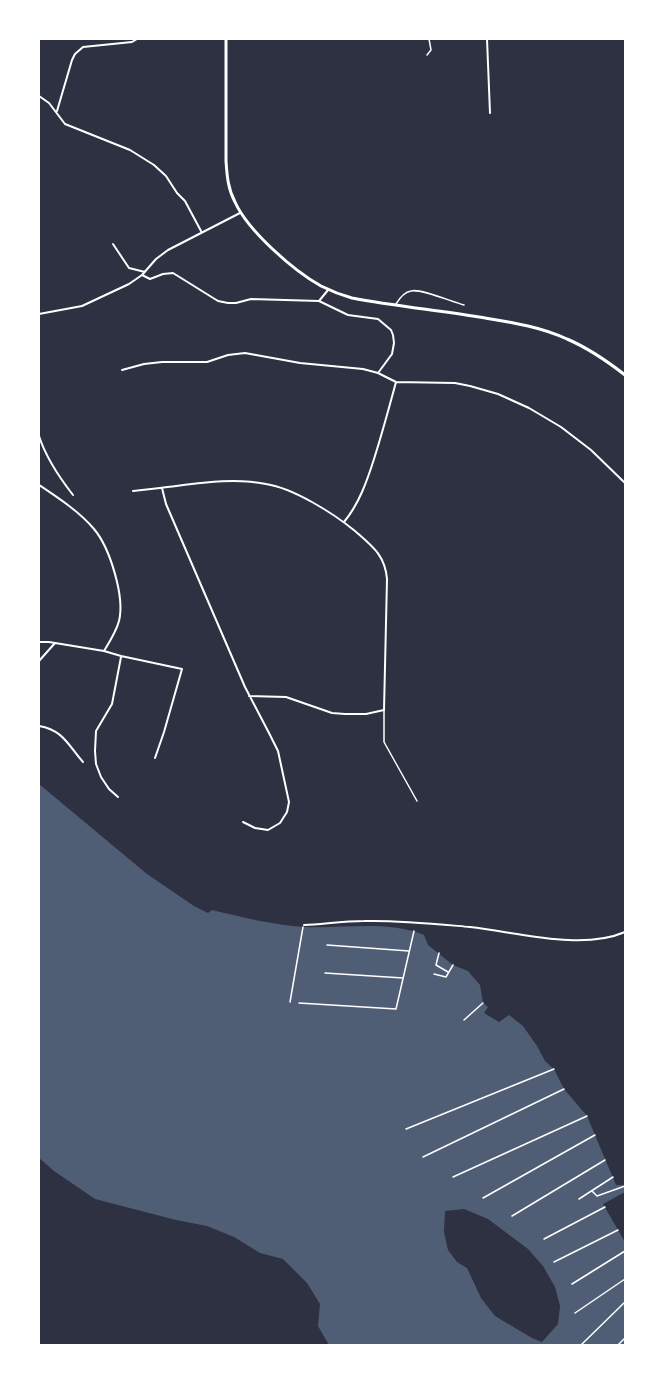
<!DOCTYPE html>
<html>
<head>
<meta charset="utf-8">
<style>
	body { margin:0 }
	#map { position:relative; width:664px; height:1384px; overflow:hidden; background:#2d3142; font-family:"Roboto Serif",serif }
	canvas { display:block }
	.frame { position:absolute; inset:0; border:40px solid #fff; pointer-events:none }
</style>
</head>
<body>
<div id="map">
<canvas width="664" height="1384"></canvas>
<div class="frame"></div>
</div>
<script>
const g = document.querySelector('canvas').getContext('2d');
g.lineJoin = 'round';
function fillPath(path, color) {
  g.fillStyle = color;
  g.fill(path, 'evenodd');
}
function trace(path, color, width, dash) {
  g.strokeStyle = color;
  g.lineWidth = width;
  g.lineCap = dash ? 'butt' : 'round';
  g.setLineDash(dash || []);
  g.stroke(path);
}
const water = new Path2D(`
	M 39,784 L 147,874 L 194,906 L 208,913 L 212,910 C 242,917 273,925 304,927 C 342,929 388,920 424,935 L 428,945 L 453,965 L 468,971 L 480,985 L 483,1003 L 488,1007 L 484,1013 L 499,1022 L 509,1015 L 523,1026 L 537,1046 L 545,1061 L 554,1069 L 564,1089 L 587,1116 L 616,1185 L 625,1185 L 625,1192 L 603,1204 L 625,1242 L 625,1345 L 329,1345 L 318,1326 L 320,1304 L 307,1283 L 283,1259 L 260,1253 L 234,1237 L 207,1226 L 176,1220 L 95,1199 L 54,1171 L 39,1158 ZM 464,1209 L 488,1219 L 528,1249 L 543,1266 L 555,1287 L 560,1306 L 558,1324 L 542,1342 L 532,1338 L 495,1316 L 481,1298 L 467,1268 L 457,1262 L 448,1250 L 444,1232 L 445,1211 Z`);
const path = new Path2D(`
	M 427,55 L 431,50 L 429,39
	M 327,945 L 409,951
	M 439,953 L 436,965 L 448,972
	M 325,973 L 403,978
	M 434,974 L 446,977 L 453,965
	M 290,1002 L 303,927
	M 299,1003 L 396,1009 L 414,931
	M 464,1020 L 483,1003
	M 406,1129 L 554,1069
	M 423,1157 L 564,1089
	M 453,1177 L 587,1116
	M 592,1191 L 597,1196 L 625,1186
	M 483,1198 L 595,1135
	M 579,1199 L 613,1177
	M 512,1216 L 605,1160
	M 544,1239 L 605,1207
	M 554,1262 L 618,1230
	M 572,1284 L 625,1251
	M 575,1313 L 625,1279
	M 581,1345 L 625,1302
	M 618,1345 L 625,1338`);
const service = new Path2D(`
	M 396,304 C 399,299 405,292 411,291 C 420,288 452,302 464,305
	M 384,710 L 384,742 L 417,801`);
const minor = new Path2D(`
	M 487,39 L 490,113
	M 39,96 L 49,103 L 65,124 L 130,150 L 154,165 L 166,176 L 177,193 L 185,201 L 201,231
	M 57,111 L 72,60 L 75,54 L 83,47 L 132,42 L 137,39
	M 113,244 L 129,268 L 145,272
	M 142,275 L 150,279 L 163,274 L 173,273 L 218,301 L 228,303 L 236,303 L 251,299 L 319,301 L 348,315 L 378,319 L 391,330 L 393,335 L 394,343 L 392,354 L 378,373
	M 319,301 L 328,290
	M 39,314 L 82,306 L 129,284 L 142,275 L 156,259 L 168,250 L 240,213
	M 122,370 L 144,364 L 162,362 L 207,362 L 228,355 L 245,353 L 300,363 L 363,369 L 378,373 L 396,382 L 455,383 L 470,386 L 498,394 L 529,408 L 561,427 L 591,450 L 625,483
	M 39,436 C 46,458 59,477 73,495
	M 39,485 C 57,497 80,512 94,529 C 110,548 125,597 119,621 C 116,632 110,641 104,651 L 49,642 L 39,642
	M 162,488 L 166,504 L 245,687 L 269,733 L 278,751 L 289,802 L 287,812 L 280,823 L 268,830 L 255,828 L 243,822
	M 133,491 C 142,490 151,489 160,488 C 195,484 231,477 266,484 C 293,488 333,513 355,531 C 372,546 385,555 387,579 L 384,710 L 366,714 L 345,714 L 332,713 L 286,697 L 249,696
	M 344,522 C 359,504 367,481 374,459 C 382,434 389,408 396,382
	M 104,651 L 121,656 L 182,669 L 164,732 L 155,758
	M 39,661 L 55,643
	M 39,726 C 63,730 68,745 83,762
	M 118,797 L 109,789 L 101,777 L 96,764 L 95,751 L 96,731 L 112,704 L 121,657
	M 304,925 C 324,924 344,921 364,921 C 398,920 436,924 470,927 C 517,932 581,951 625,932`);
const tertiary = new Path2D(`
	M 226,39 L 226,161 C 227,176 228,189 235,202 C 248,231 294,271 321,286 C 331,291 341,295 352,298 C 394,306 436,310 479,317 C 509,322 539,326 567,339 C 588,348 607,361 625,375`);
fillPath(water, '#4f5d75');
trace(path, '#fff', 1.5);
trace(service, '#fff', 1.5);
trace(minor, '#fff', 2);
trace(tertiary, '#fff', 3);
</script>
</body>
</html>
